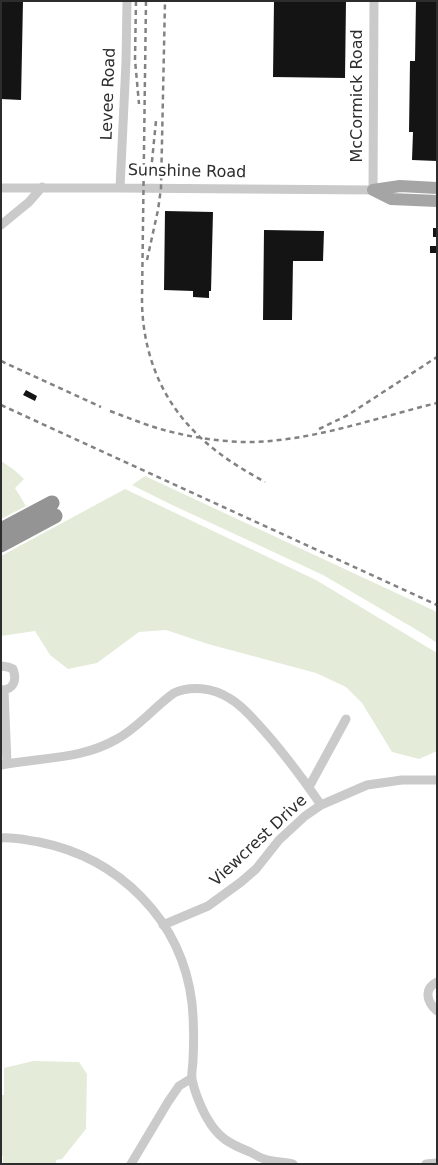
<!DOCTYPE html>
<html>
<head>
<meta charset="utf-8">
<style>
	body { margin:0 }
	#map { position:relative; width:438px; height:1165px; overflow:hidden; background:#fff; font-family:"DejaVu Sans",sans-serif }
	canvas { display:block }
	.frame { position:absolute; inset:0; border:2px solid #2d2d2d; pointer-events:none }
</style>
</head>
<body>
<div id="map">
<canvas width="438" height="1165"></canvas>
<div class="frame"></div>
</div>
<script>
const g = document.querySelector('canvas').getContext('2d');
g.lineJoin = 'round';
function fillPath(path, color) {
  g.fillStyle = color;
  g.fill(path, 'evenodd');
}
function trace(path, color, width, dash) {
  g.strokeStyle = color;
  g.lineWidth = width;
  g.lineCap = dash ? 'butt' : 'round';
  g.setLineDash(dash || []);
  g.stroke(path);
}
function label(font, color, halo, rows, align = 'center') {
  g.font = font + ' "DejaVu Sans",sans-serif';
  g.lineWidth = 5;
  g.setLineDash([]);
  g.textBaseline = 'middle';
  g.strokeStyle = halo;
  g.fillStyle = color;
  for (const [text, x, y, turn = 0] of rows) {
    g.save();
    g.translate(x, y);
    g.rotate((+turn || 0) * Math.PI / 180);
    g.textAlign = isNaN(turn) ? turn : align;
    if (halo) g.strokeText(text, 0, 0);
    g.fillText(text, 0, 0);
    g.restore();
  }
}
const green = new Path2D(`
	M 1,461 L 13,469 L 24,479 L 15,488 L 26,506 L 1,519 Z
	M 145,476 L 437,612 L 437,643 L 422,633 L 323,575 L 170,504 L 132,485 Z
	M 125,489 L 316,580 L 437,653 L 437,751 L 419,759 L 392,752 L 362,703 L 346,687 L 316,673 L 208,644 L 166,630 L 139,632 L 97,663 L 68,669 L 50,655 L 35,631 L 1,636 L 1,556 Z
	M 33,1061 L 79,1062 L 87,1074 L 86,1129 L 62,1159 L 56,1160 L 56,1164 L 3,1164 L 3,1156 L 1,1155 L 1,1095 L 4,1095 L 4,1068 Z`);
const building = new Path2D(`
	M 1,1 L 23,1 L 21,100 L 1,99 Z
	M 274,1 L 346,1 L 345,78 L 273,77 Z
	M 416,1 L 437,1 L 437,161 L 412,160 L 413,132 L 409,132 L 410,61 L 415,61 Z
	M 165,211 L 213,212 L 211,291 L 209,291 L 209,298 L 193,297 L 193,291 L 164,290 Z
	M 433,228 L 437,228 L 437,237 L 433,237 Z
	M 264,230 L 324,231 L 323,261 L 293,261 L 292,320 L 263,320 Z
	M 430,246 L 437,246 L 437,253 L 430,253 Z
	M 26,390 L 37,396 L 35,401 L 23,395 Z`);
const minor = new Path2D(`
	M 1,188 L 120,188 L 373,190 L 374,1
	M 120,188 L 126,62 L 127,1
	M 1,225 L 29,202 L 42,187
	M 1,666 L 8,667 L 13,669 C 17,680 14,690 1,690
	M 4,690 L 7,764
	M 1,765 C 41,757 81,760 117,739 C 139,727 154,707 174,693 C 191,685 213,688 229,698 C 240,704 249,714 257,723 C 281,749 301,776 321,805
	M 309,787 L 346,719
	M 1,838 C 14,837 26,840 39,842 C 119,858 182,920 192,1003 C 194,1022 194,1041 193,1060 C 193,1066 191,1073 192,1079 C 194,1090 201,1108 207,1118 C 218,1138 230,1144 250,1152 C 255,1155 261,1158 267,1160 C 276,1162 285,1162 293,1164
	M 163,925 L 208,906 L 241,882 L 256,869 L 279,840 L 291,829 L 305,816 L 321,805 L 367,785 L 402,780 L 437,780
	M 437,982 C 423,989 427,1002 437,1011
	M 131,1164 L 168,1102 L 179,1086 L 192,1078
	M 426,1164 L 437,1163`);
const primary = new Path2D(`
	M 373,190 L 391,199 L 437,201
	M 373,190 L 400,186 L 437,188`);
const motorway = new Path2D(`
	M 1,530 L 52,503
	M 1,545 L 55,516`);
const rail = new Path2D(`
	M 136,1 L 135,60 L 139,104
	M 146,1 L 142,299 C 142,347 158,393 191,428 C 212,451 238,467 265,482
	M 151,171 L 156,121
	M 147,260 L 158,210 L 161,188 L 165,1
	M 1,361 L 101,407
	M 1,405 L 437,605
	M 110,411 C 126,417 141,423 157,428 C 184,436 214,441 243,442 C 307,443 375,418 437,403
	M 319,429 L 348,415 L 437,357`);
const streetNames = [
	["Levee Road",109,94,-88],
	["McCormick Road",358,96,-90],
	["Sunshine Road",187,172,1],
	["Viewcrest Drive",259,841,-43]
];
fillPath(green, '#e4ecd9');
fillPath(building, '#141414');
trace(minor, '#cacaca', 9);
trace(primary, '#a5a5a5', 12);
trace(motorway, '#949494', 15);
trace(rail, '#828282', 2.5, [5, 4]);
label('16px', '#2d2d2d', '#fff', streetNames);
</script>
</body>
</html>
